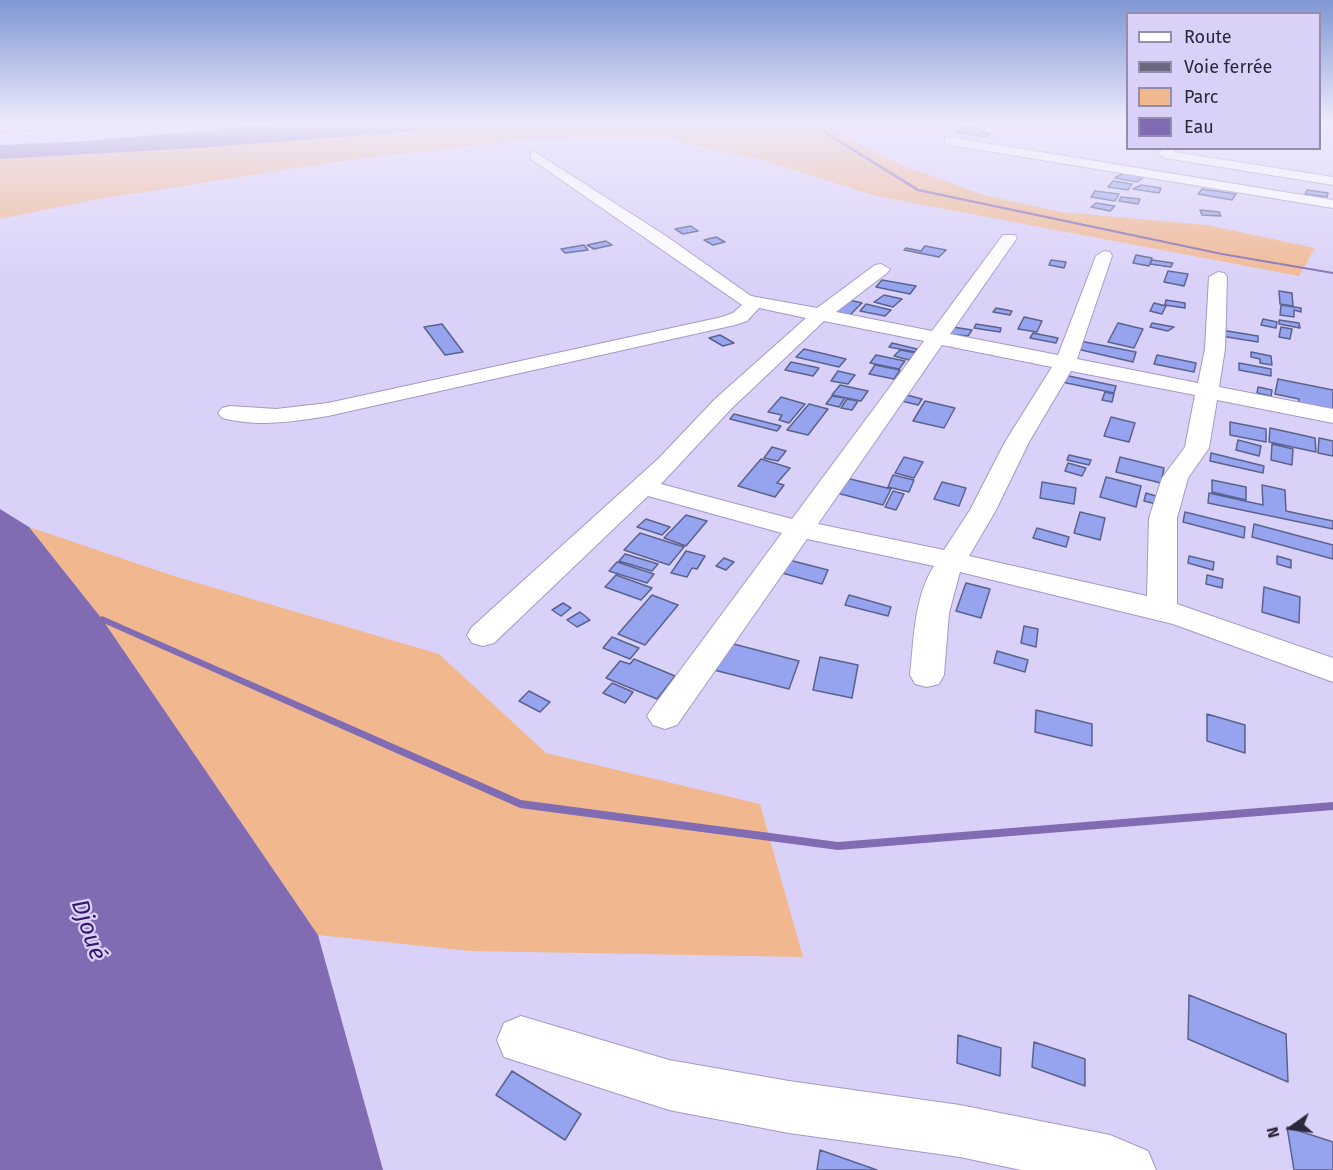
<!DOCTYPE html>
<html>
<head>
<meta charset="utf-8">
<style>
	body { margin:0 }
	#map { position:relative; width:1333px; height:1170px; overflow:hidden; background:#dad1f9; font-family:"Fira Sans",sans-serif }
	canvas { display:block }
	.legend { position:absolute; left:1126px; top:12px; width:195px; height:138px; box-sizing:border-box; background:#dad1f9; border:2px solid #948dad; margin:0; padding:8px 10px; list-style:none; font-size:18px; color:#2c273b }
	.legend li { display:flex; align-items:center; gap:12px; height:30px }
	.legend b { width:30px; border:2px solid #948dad }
	.north { position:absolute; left:1261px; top:1098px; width:60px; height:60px; -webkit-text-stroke:4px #dad1f9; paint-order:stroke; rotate:256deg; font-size:16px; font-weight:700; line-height:24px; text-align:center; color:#2c273b }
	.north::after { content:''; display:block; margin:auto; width:21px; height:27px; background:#2c273b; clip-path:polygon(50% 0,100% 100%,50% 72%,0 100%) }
</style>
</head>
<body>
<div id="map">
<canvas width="1333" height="1170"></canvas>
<ul class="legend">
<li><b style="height:8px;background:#fff"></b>Route</li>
<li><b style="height:8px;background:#6c6681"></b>Voie ferrée</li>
<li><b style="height:16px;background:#f1b890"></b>Parc</li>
<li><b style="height:16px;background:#816cb4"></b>Eau</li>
</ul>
<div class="north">N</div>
</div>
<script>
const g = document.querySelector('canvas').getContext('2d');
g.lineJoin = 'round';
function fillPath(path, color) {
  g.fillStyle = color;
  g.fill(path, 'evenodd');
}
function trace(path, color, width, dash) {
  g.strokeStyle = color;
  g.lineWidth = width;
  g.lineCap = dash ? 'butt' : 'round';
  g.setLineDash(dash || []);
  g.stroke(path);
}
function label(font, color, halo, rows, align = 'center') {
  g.font = font + ' "Fira Sans",sans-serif';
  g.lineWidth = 4.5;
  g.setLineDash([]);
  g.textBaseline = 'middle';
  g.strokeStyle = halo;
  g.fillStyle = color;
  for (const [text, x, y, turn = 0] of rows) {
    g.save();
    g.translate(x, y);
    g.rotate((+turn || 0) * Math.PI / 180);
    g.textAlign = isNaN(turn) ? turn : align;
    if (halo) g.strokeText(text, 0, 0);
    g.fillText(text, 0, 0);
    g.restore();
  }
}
const green = new Path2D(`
	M 534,122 L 834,122 L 832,123 L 842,135 L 901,165 L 984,195 L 1061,212 L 1207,225 L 1315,248 L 1299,276 L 876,196 L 762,160 L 660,137 L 522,140 L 356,159 L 93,200 L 0,219 L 0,159 L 198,148 Z
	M 29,527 L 174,576 L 439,654 L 546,753 L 760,804 L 803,957 L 470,951 L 318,935 L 102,619 Z`);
const water = new Path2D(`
	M 298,122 L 534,122 L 198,148 L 0,159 L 0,145 L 86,141 Z
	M 0,509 L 29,527 L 102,619 L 318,935 L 383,1170 L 0,1170 Z`);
const stream = new Path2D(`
	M 818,122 L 820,122 L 827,132 L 919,189 L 1222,253 L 1333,272 L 1333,274 L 1222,255 L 917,191 L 825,134 Z
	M 102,616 L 521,800 L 838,842 L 1333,802 L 1333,810 L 838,850 L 520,808 L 99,621 L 98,619 Z`);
const building = new Path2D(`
	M 965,127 L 985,130 L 981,132 L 991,133 L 985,137 L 955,132 Z
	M 1125,172 L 1146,175 L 1137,182 L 1115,178 Z
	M 1113,181 L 1132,184 L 1128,190 L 1108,187 Z
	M 1141,185 L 1161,188 L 1159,193 L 1133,189 Z
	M 1202,189 L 1236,194 L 1232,200 L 1198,194 Z
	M 1307,190 L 1328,193 L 1327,197 L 1305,194 Z
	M 1095,191 L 1119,194 L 1115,201 L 1091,197 Z
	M 1121,197 L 1140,199 L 1138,204 L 1119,201 Z
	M 1096,203 L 1115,206 L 1110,211 L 1091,207 Z
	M 1200,210 L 1219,212 L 1221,216 L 1202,215 Z
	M 691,226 L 698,231 L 683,234 L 675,229 Z
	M 716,237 L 725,242 L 713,245 L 704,240 Z
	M 606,241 L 612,245 L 594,249 L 587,245 Z
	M 584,245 L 588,250 L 565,253 L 561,249 Z
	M 925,246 L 946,250 L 939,257 L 904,250 L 906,248 L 921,251 Z
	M 1136,255 L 1152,258 L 1149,266 L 1133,263 Z
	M 1051,260 L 1066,262 L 1064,268 L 1049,265 Z
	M 1152,260 L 1173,263 L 1171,267 L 1150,264 Z
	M 1168,271 L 1188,274 L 1184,286 L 1164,282 Z
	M 882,280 L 916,286 L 910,294 L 876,287 Z
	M 1279,291 L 1292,293 L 1293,306 L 1280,304 Z
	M 884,295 L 902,299 L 893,307 L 874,302 Z
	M 845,299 L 862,303 L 848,317 L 830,313 Z
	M 1166,300 L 1185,303 L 1185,308 L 1165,305 Z
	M 1154,303 L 1166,306 L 1162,314 L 1150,311 Z
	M 866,304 L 891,310 L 885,316 L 860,311 Z
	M 1281,305 L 1301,308 L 1301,312 L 1294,310 L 1294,317 L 1280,315 Z
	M 996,308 L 1012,311 L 1010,315 L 993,312 Z
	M 1024,317 L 1042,321 L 1037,332 L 1018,329 Z
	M 1263,319 L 1277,322 L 1276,328 L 1261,325 Z
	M 1279,320 L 1299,323 L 1300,328 L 1279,324 Z
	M 1118,323 L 1143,329 L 1134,348 L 1108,342 Z
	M 1152,323 L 1174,327 L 1168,331 L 1150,327 Z
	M 442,324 L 463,352 L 445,355 L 424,327 Z
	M 976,324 L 1001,328 L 1000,332 L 974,328 Z
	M 953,327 L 972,330 L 968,336 L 948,334 Z
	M 1281,327 L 1292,329 L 1290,339 L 1279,337 Z
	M 1221,330 L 1258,336 L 1258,342 L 1221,336 Z
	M 1033,333 L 1058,338 L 1056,343 L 1030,338 Z
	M 720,335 L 734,343 L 723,346 L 709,338 Z
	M 1080,341 L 1136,352 L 1133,362 L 1077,349 Z
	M 892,343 L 917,349 L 915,352 L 889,347 Z
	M 804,349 L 846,359 L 839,367 L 796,357 Z
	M 900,350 L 916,353 L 909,360 L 894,356 Z
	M 1251,352 L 1271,356 L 1272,365 L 1260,363 L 1260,359 L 1251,357 Z
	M 876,355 L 905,361 L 899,369 L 870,363 Z
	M 1157,355 L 1196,363 L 1194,372 L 1154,364 Z
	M 791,362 L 819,368 L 813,376 L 785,370 Z
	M 1239,363 L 1271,369 L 1271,376 L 1239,370 Z
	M 875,365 L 900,370 L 894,379 L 869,374 Z
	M 838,371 L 855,375 L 848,384 L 831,381 Z
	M 1064,375 L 1116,386 L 1114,393 L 1062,382 Z
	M 1278,379 L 1333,390 L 1333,412 L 1298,405 L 1299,399 L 1275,394 Z
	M 840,385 L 868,391 L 861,401 L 832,395 Z
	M 1258,387 L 1272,390 L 1271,396 L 1257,393 Z
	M 1105,392 L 1114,394 L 1112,402 L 1102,400 Z
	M 903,394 L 922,399 L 918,405 L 898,400 Z
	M 832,396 L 845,398 L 839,407 L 826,404 Z
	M 781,397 L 805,404 L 789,423 L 779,420 L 782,415 L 768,412 Z
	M 847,399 L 858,401 L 852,410 L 841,408 Z
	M 925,401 L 955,408 L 944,428 L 913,421 Z
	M 809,404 L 828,409 L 808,435 L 787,430 Z
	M 734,414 L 781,426 L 777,431 L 730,419 Z
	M 1111,417 L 1135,423 L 1129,442 L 1104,436 Z
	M 1230,422 L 1266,429 L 1266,442 L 1230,435 Z
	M 1270,428 L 1315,438 L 1316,452 L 1269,442 Z
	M 1319,438 L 1333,441 L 1333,456 L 1318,453 Z
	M 1238,440 L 1261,446 L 1259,456 L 1236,450 Z
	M 1272,444 L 1293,449 L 1292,465 L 1271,460 Z
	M 772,447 L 786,451 L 778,461 L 764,458 Z
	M 1211,453 L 1264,466 L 1263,473 L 1210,461 Z
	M 1069,455 L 1091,460 L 1089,465 L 1067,460 Z
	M 904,457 L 923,462 L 914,478 L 895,473 Z
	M 1120,457 L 1164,468 L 1161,483 L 1116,472 Z
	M 761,459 L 790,468 L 777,483 L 784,485 L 775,497 L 738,486 Z
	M 1068,463 L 1086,468 L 1082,476 L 1065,471 Z
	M 893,475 L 914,480 L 909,492 L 888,487 Z
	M 842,477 L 891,489 L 883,505 L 833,492 Z
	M 1106,477 L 1141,486 L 1136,507 L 1100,497 Z
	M 1212,480 L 1246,487 L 1246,500 L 1212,492 Z
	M 942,482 L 966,488 L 959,506 L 934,499 Z
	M 1042,482 L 1076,488 L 1074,504 L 1040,498 Z
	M 1262,485 L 1285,490 L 1286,511 L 1333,521 L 1333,529 L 1208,503 L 1209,493 L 1263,505 Z
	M 893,491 L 904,494 L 896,510 L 885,507 Z
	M 1146,493 L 1159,497 L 1156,504 L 1144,501 Z
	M 1080,512 L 1105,518 L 1100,540 L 1074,533 Z
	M 1185,512 L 1245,527 L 1244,538 L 1183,522 Z
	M 686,515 L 707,521 L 686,546 L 664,538 Z
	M 646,519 L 670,527 L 662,535 L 637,527 Z
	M 1254,524 L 1333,545 L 1333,559 L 1252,537 Z
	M 1037,528 L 1069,537 L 1066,547 L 1033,538 Z
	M 640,533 L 684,547 L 669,565 L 624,550 Z
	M 686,551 L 705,556 L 697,569 L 692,568 L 687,577 L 671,573 Z
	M 625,554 L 658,564 L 652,571 L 619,561 Z
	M 1189,556 L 1214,562 L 1213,570 L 1188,563 Z
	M 1277,556 L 1291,560 L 1291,568 L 1277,564 Z
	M 724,558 L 734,562 L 726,570 L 716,566 Z
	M 789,560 L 828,570 L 822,584 L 782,573 Z
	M 617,562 L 654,574 L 647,583 L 609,571 Z
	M 616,575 L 652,588 L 641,600 L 605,587 Z
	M 1207,575 L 1223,579 L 1222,588 L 1206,584 Z
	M 966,583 L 990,589 L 981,618 L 956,611 Z
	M 1264,587 L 1300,597 L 1299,623 L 1262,612 Z
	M 652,595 L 678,605 L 645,645 L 618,634 Z
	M 849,595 L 891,607 L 888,616 L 845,605 Z
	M 563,603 L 571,608 L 561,616 L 552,610 Z
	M 580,612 L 590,620 L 577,627 L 567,620 Z
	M 1024,626 L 1038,629 L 1036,647 L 1021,643 Z
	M 612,637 L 639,648 L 630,659 L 603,648 Z
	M 726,642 L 799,661 L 789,689 L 714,670 Z
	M 997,651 L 1028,660 L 1025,672 L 994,663 Z
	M 820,657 L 858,665 L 852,698 L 813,690 Z
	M 634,659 L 675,676 L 657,699 L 606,678 L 620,661 L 630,664 Z
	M 612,683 L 633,692 L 625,703 L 603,693 Z
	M 529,691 L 550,702 L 540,712 L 519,701 Z
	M 1036,710 L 1092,724 L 1092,746 L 1035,732 Z
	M 1207,714 L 1245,725 L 1245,753 L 1207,741 Z
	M 1189,995 L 1286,1034 L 1288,1082 L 1188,1039 Z
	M 958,1035 L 1001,1048 L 1000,1076 L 957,1063 Z
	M 1034,1042 L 1085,1059 L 1085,1086 L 1032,1067 Z
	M 512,1071 L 581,1114 L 565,1140 L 496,1095 Z
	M 1287,1127 L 1333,1142 L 1333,1170 L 1294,1170 Z
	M 820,1150 L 877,1170 L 817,1170 Z`);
const minor = new Path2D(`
	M 949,137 L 1333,200 L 1333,208 L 945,144 L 945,138 Z
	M 1163,148 L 1177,148 L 1174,152 L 1333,177 L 1333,185 L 1165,158 L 1159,154 Z
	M 535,152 L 666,236 L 751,296 L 817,308 L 875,265 L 881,264 L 890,269 L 887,273 L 836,312 L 932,331 L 1003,235 L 1015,235 L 1017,238 L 950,334 L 1058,355 L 1096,256 L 1104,251 L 1110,252 L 1112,256 L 1077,359 L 1198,383 L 1205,349 L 1209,277 L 1218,272 L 1224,273 L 1227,277 L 1225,349 L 1219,387 L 1333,409 L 1333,423 L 1217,400 L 1209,448 L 1188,478 L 1177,518 L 1177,604 L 1333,658 L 1333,682 L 1173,624 L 960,572 L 949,613 L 944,675 L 939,684 L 927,687 L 915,684 L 910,675 C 914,639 914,597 934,566 L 807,539 L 677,725 L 665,729 L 653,725 L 647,716 L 653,707 L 782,533 L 648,496 L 494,643 L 483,646 L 472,643 L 467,635 L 472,627 L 659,458 L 715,399 L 806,318 L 759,308 L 747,321 L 735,325 L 328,416 C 293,422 257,427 222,418 L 218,413 L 222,408 L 230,406 L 276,409 L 328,403 L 722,317 L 733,313 L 742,305 L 531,159 L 531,153 ZM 824,321 L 924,341 L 792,519 L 661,484 L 731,409 ZM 942,345 L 1052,367 L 1005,442 L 970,510 L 944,550 L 818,524 ZM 1071,371 L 1195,395 L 1185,447 L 1162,478 L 1149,518 L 1147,596 L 969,556 L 996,510 L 1029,442 Z
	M 521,1016 L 669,1060 L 789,1081 L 960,1105 L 1110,1135 L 1148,1151 L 1156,1170 L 1021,1170 L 960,1157 L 789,1133 L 669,1110 L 504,1057 L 497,1040 L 504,1023 Z`);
const rail = new Path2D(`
	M 0,132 L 186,122`);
const nearWaternames = [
	["Djoué",88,930,71]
];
fillPath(green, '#f1b890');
fillPath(water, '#816cb4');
fillPath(stream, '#816cb4');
fillPath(building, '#96a3ee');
trace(building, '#5b628e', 1.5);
trace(minor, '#a498c8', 2);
fillPath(minor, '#fff');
trace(rail, '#6c6681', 2, [1.5, 2]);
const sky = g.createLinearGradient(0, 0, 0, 285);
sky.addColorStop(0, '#7f97d3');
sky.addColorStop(0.43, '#eeeafc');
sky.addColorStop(1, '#eeeafc00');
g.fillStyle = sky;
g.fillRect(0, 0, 1333, 285);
label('italic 24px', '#39136c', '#dad1f9', nearWaternames);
</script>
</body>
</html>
